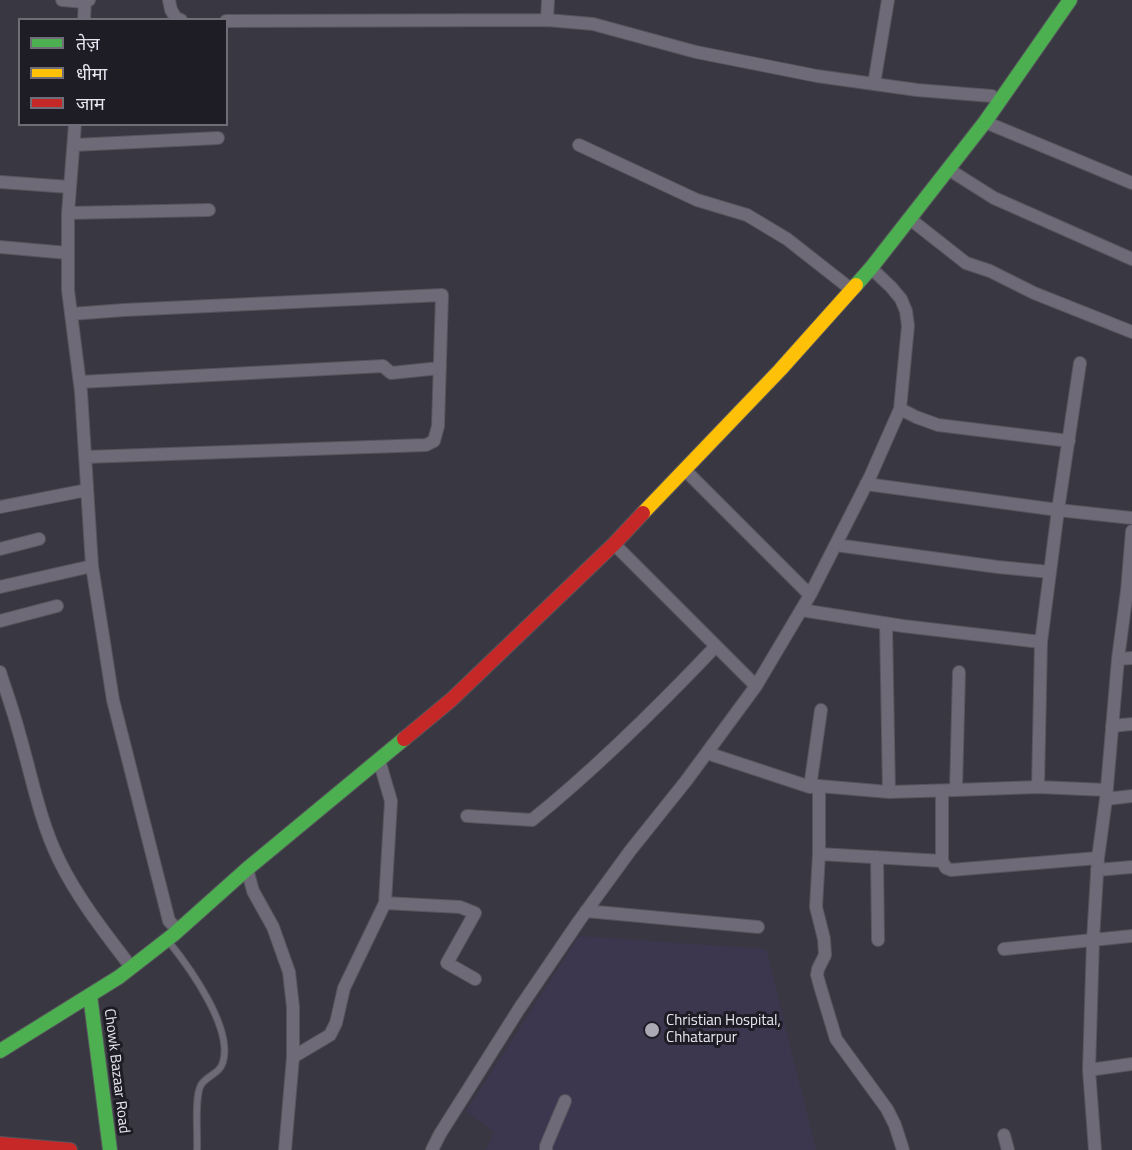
<!DOCTYPE html>
<html>
<head>
<meta charset="utf-8">
<style>
	body { margin:0 }
	#map { position:relative; width:1132px; height:1150px; overflow:hidden; background:#393741; font-family:"Titillium Web","Noto Sans Devanagari",sans-serif }
	canvas { display:block }
	.legend { position:absolute; left:18px; top:18px; width:210px; height:108px; box-sizing:border-box; background:#1e1c25; border:2px solid #6f6d77; margin:0; padding:8px 10px; list-style:none; font-size:18px; color:#e8e6f2 }
	.legend li { display:flex; align-items:center; gap:12px; height:30px }
	.legend b { width:30px; border:2px solid #6f6d77 }
</style>
</head>
<body>
<div id="map">
<canvas width="1132" height="1150"></canvas>
<ul class="legend">
<li><b style="height:8px;background:#4caf50"></b>तेज़</li>
<li><b style="height:8px;background:#ffc107"></b>धीमा</li>
<li><b style="height:8px;background:#c62828"></b>जाम</li>
</ul>
</div>
<script>
const g = document.querySelector('canvas').getContext('2d');
g.lineJoin = 'round';
function fillPath(path, color) {
  g.fillStyle = color;
  g.fill(path, 'evenodd');
}
function trace(path, color, width, dash) {
  g.strokeStyle = color;
  g.lineWidth = width;
  g.lineCap = dash ? 'butt' : 'round';
  g.setLineDash(dash || []);
  g.stroke(path);
}
function label(font, color, halo, rows, align = 'center') {
  g.font = font + ' "Titillium Web",sans-serif';
  g.lineWidth = 6;
  g.setLineDash([]);
  g.textBaseline = 'middle';
  g.strokeStyle = halo;
  g.fillStyle = color;
  for (const [text, x, y, turn = 0] of rows) {
    g.save();
    g.translate(x, y);
    g.rotate((+turn || 0) * Math.PI / 180);
    g.textAlign = isNaN(turn) ? turn : align;
    if (halo) g.strokeText(text, 0, 0);
    g.fillText(text, 0, 0);
    g.restore();
  }
}
const built = new Path2D(`
	M 579,936 L 766,949 L 816,1150 L 486,1150 L 494,1132 L 466,1111 Z`);
const lane = new Path2D(`
	M 169,942 C 190,968 233,1028 223,1062 C 220,1074 207,1075 201,1085 C 194,1097 198,1135 197,1150`);
const street = new Path2D(`
	M 62,0 L 85,2 L 89,0
	M 169,0 L 171,10 L 176,18 L 181,20
	M 84,20 L 85,0
	M 547,20 L 593,24 L 696,52 L 817,76 L 917,90 L 992,96
	M 226,21 L 547,20 L 548,0
	M 874,84 L 888,0
	M 985,122 L 1132,183
	M 75,124 L 68,213 L 68,290 L 81,392 L 92,566 L 113,700 L 169,921 L 178,930
	M 74,145 L 218,138
	M 579,145 L 697,200 L 747,215 L 787,239 L 852,290
	M 948,169 L 994,198 L 1132,259
	M 0,182 L 70,187
	M 68,213 L 209,210
	M 910,219 L 966,263 L 990,271 L 1034,293 L 1132,332
	M 0,247 L 68,253
	M 71,314 L 124,310 L 442,295 L 438,426 L 434,441 L 426,445 L 85,457
	M 1080,363 L 1058,510 L 1132,518
	M 80,382 L 383,366 L 391,373 L 440,368
	M 900,409 L 916,417 L 938,425 L 1069,441
	M 685,470 L 810,595
	M 866,484 L 1058,510 L 1041,642 L 1038,787 L 1107,790
	M 0,507 L 87,490
	M 1132,531 L 1127,591 L 1118,659 L 1106,799 L 1132,796
	M 614,544 L 756,686
	M 836,545 L 998,567 L 1050,572
	M 0,549 L 39,539
	M 0,587 L 92,566
	M 801,610 L 903,626 L 1041,642
	M 0,621 L 57,606
	M 886,624 L 889,792 L 956,790
	M 1118,659 L 1132,658
	M 0,672 C 6,691 13,710 18,729 C 31,773 39,819 59,860 C 78,899 105,933 131,967
	M 959,672 L 956,790 L 1038,787
	M 821,710 L 810,787 L 819,786 L 889,792
	M 1112,726 L 1132,724
	M 707,753 L 810,787
	M 819,786 L 819,854 L 942,861
	M 942,791 L 942,861 L 946,868 L 951,870 L 1098,858 L 1106,799
	M 467,816 L 532,820 C 598,767 658,707 716,646
	M 819,854 L 816,907 L 824,939 L 825,955 L 818,969 L 817,975 L 820,986 L 836,1039 L 887,1109 L 895,1125 L 903,1150
	M 877,857 L 878,940
	M 247,869 L 253,891 L 273,927 L 289,972 L 293,1007 L 293,1057
	M 1097,870 L 1132,867
	M 385,903 L 460,907 L 475,913 L 447,963 L 475,979
	M 586,911 L 758,927
	M 1004,949 L 1132,936
	M 1089,1070 L 1132,1064
	M 1004,1135 L 1008,1150
	M 285,1150 L 293,1057 L 330,1035 L 336,1023 L 344,988 L 385,903 L 391,801 L 379,760
	M 432,1150 L 440,1134 L 519,1009 L 579,921 L 630,851 L 686,781 L 756,686 L 810,595 L 870,477 L 900,409 L 908,326 L 906,311 L 901,299 L 891,287 L 871,268
	M 546,1150 L 546,1146 L 565,1101
	M 1095,1150 L 1089,1070 L 1093,940 L 1098,858`);
const fast = new Path2D(`
	M 856,285 L 871,268 L 985,122 L 1070,0
	M 90,995 L 110,1150
	M 0,1051 L 119,977 L 173,935 L 247,869 L 404,739`);
const slow = new Path2D(`
	M 643,513 L 780,370 L 856,285`);
const jam = new Path2D(`
	M 404,739 L 451,700 L 614,544 L 643,513
	M 0,1144 L 70,1150`);
const markers = [
	[652,1030,8,"#aba9b4"]
];
const poiNames = [
	["Christian Hospital,",666,1021],
	["Chhatarpur",666,1038]
];
const streetNames = [
	["Chowk Bazaar Road",116,1071,83]
];
fillPath(built, '#3c374e');
trace(lane, '#56545c', 8);
trace(street, '#56545c', 14);
trace(fast, '#56545c', 16);
trace(slow, '#56545c', 16);
trace(jam, '#56545c', 16);
trace(lane, '#6e6a78', 6);
trace(street, '#6e6a78', 12);
trace(fast, '#4caf50', 14);
trace(slow, '#ffc107', 14);
trace(jam, '#c62828', 14);
for (const [x, y, r, color] of markers) {
  const dot = new Path2D();
  dot.arc(x, y, r, 0, 2 * Math.PI);
  g.fillStyle = color;
  g.fill(dot);
  trace(dot, '#1e1c25', 2);
}
label('15px', '#e8e6f2', '#1e1c25', poiNames, 'left');
label('15px', '#e8e6f2', '#1e1c25', streetNames);
</script>
</body>
</html>
